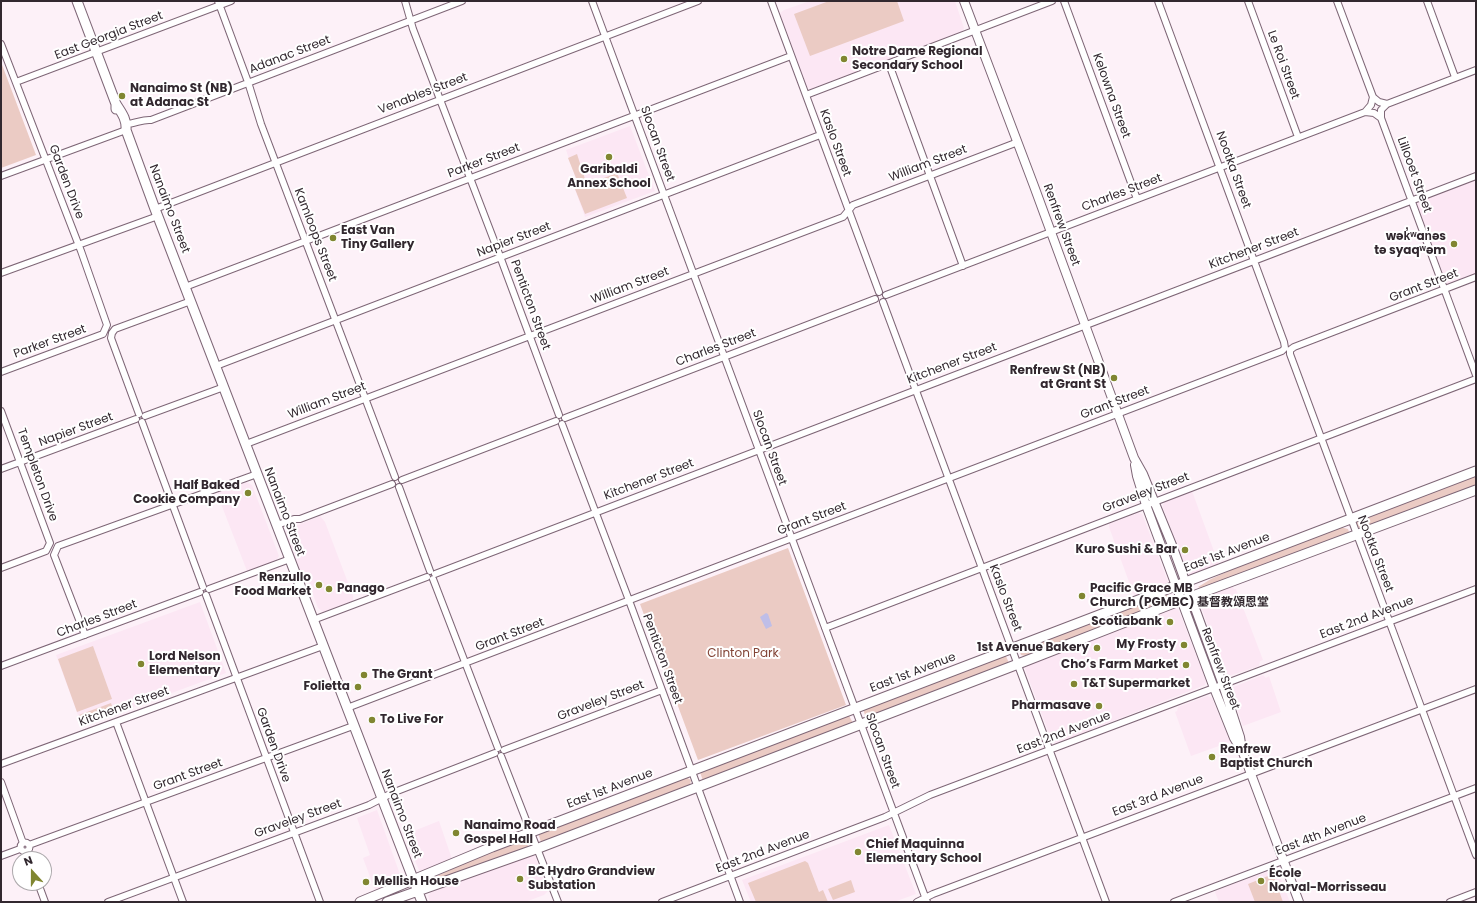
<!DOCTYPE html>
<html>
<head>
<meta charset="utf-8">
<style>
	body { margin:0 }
	#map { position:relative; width:1477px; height:903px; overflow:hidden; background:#fdf1f8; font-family:Poppins,sans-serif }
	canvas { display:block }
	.frame { position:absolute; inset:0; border:2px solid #32282f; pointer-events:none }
	.north { position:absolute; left:12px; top:851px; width:40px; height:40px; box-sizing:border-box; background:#fff; border:1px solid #ada9ac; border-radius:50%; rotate:339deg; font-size:11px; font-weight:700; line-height:16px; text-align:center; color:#32282f }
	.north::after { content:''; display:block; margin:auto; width:14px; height:18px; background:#808631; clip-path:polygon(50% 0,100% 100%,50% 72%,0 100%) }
</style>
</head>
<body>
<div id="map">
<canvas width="1477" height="903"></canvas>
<div class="frame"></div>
<div class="north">N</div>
</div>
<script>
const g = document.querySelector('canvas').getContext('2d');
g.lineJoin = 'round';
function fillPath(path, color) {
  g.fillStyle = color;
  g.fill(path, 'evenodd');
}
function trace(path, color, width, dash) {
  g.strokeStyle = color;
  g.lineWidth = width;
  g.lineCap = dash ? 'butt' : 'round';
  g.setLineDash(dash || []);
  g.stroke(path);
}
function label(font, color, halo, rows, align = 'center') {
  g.font = font + ' Poppins,"Noto Sans SC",sans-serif';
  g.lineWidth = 4;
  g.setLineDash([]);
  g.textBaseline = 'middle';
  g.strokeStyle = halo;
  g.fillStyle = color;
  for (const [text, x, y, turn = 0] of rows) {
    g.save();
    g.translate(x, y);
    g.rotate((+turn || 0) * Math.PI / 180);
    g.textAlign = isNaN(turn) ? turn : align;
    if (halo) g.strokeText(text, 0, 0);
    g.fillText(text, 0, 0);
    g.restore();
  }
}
const built = new Path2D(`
	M 810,1 L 955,1 L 964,28 L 962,32 L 810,89 L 806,86 L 779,14 L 784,10 Z
	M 630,126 L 655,191 L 585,217 L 574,187 L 578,185 L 566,150 Z
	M 1476,180 L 1476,273 L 1448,285 L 1445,284 L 1443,278 L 1443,274 L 1421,215 L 1418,211 L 1416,205 L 1416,202 Z
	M 246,482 L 252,485 L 279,556 L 276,561 L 247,571 L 218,496 L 218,492 Z
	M 1192,491 L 1219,565 L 1191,575 L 1188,573 L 1163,508 L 1163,504 L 1167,500 Z
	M 1138,513 L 1142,514 L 1143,516 L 1168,582 L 1166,585 L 1137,597 L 1133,593 L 1109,527 L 1109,524 Z
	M 320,516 L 325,522 L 353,596 L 353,601 L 323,612 L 318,608 L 305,573 L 300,570 L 286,530 L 288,527 L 295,524 L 298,525 Z
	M 1232,586 L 1234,589 L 1236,589 L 1263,660 L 1260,661 L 1259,666 L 1229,676 L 1225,673 L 1199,601 L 1202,597 Z
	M 200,602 L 226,673 L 82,726 L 56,655 Z
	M 1173,608 L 1177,609 L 1179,611 L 1206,681 L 1205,685 L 1057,743 L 1052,742 L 1025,669 L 1025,665 Z
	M 1263,675 L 1266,678 L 1269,676 L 1281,712 L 1243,726 L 1231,691 L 1231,688 Z
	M 1207,696 L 1212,698 L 1230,742 L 1191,756 L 1175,712 L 1177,711 L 1178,707 Z
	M 377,810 L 402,880 L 376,893 L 363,858 L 370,855 L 357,818 Z
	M 439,821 L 452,859 L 423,870 L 419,870 L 404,835 Z
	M 889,825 L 916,894 L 894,902 L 751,902 L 742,880 Z
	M 529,854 L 533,855 L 535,856 L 548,891 L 544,895 L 525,902 L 430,902 L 428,896 L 431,892 Z
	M 1275,869 L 1278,872 L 1290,902 L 1219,902 L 1215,892 L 1217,890 Z`);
const green = new Path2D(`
	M 829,1 L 897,1 L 904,21 L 810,56 L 794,14 Z
	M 1,62 L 36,155 L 1,168 Z
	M 577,154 L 585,179 L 584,183 L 582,184 L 578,183 L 568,158 Z
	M 617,173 L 627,198 L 585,214 L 575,189 Z
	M 1476,475 L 1476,486 L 1361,529 L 1357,526 L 1357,523 L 1358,520 Z
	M 1340,527 L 1348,529 L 1349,532 L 1348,534 L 1213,586 L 1200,588 L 1198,587 L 1211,579 L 1264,555 Z
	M 788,548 L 846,705 L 698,760 L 640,604 Z
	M 1160,595 L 1168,595 L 1169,596 L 1163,600 L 1145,609 L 1033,655 L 1025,656 L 1021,655 L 1019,649 Z
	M 93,646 L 112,699 L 77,712 L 58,659 Z
	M 1005,654 L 1009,663 L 866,718 L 863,709 Z
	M 111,703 L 114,712 L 82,724 L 79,715 Z
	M 848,714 L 853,723 L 703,781 L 700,772 Z
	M 686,777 L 691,780 L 690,785 L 541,842 L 538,833 Z
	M 525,839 L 528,841 L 529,844 L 526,848 L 428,884 L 426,881 L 472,860 Z
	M 805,861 L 808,863 L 819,892 L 823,890 L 828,902 L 756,902 L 748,883 Z
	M 1273,874 L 1283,902 L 1255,902 L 1248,884 Z
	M 851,880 L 855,892 L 833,900 L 828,889 Z`);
const water = new Path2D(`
	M 766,613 L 768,614 L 772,626 L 766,629 L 760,617 Z`);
const minor = new Path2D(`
	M 218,1 L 248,82 L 261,124 L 395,477
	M 405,1 L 413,29 L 498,251 L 559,415
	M 592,1 L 927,902
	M 771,1 L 879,292
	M 1064,1 L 1137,199
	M 1248,1 L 1298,137
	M 1337,1 L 1373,97 L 1379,102 L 1387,104
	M 1427,1 L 1455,77
	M 1,44 L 81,251 L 107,325 L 103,334 L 1,372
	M 889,64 L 963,266
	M 1476,70 L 1387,104 L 1381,110 L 1381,118 L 1476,375
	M 16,82 L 231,1
	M 806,95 L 1052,1
	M 1365,112 L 1371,105 L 1373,97
	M 126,124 C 135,124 142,119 151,120 L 462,1
	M 1,176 L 126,130
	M 155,209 L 698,1
	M 1,273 L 158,216
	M 1476,277 L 1294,347 L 1290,350 L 1290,354 L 1476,855
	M 185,287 L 791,56
	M 886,295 L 1365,112 L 1374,113 L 1381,118
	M 883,302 L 1106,902
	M 216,366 L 820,135
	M 1,411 L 50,543 L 46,551 L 1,568
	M 139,414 L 111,338 L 112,333 L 115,329 L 191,301
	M 145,416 L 224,387
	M 565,418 L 875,299
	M 142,422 L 203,587
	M 562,424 L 627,595 L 740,902
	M 246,444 L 843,217 L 853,205 L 1018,142
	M 1,469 L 136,419
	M 402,480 L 556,421
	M 399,487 L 430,571
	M 277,525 L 294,519 L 300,519 L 392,484
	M 435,574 L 1476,176
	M 433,579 L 498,748
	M 209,589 L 290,559
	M 206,595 L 320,902
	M 313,620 L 427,577
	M 825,628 L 1476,379
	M 85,635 L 54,555 L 58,546 L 257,474
	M 1,666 L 200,592
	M 347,708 L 1282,351 L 1285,348 L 1284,342 L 1158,1
	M 116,722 L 183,902
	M 504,750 L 662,690
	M 501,756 L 558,902
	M 1,764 L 323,646
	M 1,782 L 23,843
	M20.5 847a4.5 4.5 0 1 1 9 0a4.5 4.5 0 1 1-9 0Z
	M 29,845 L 353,726
	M 1,856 L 20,849
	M 38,883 L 45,902
	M 108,902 L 369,805 L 392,793 L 495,753
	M 662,902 L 885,817 L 930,795 L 1476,589
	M 917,902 L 933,894 L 1476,689
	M 1174,902 L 1476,788
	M 1450,902 L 1476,892`);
const tertiary = new Path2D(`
	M 964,1 L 1034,186 L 1134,458 L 1143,474 L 1172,545 L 1223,685 L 1240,737 L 1242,750 L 1299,902
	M 1135,465 L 1137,476 L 1146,505 L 1214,688 L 1234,738 L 1240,748`);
const secondary = new Path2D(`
	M 77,1 L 116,104 L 116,109
	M 116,104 C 121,112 127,119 126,130 L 155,209 L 422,902
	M 360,902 L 492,847 L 563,820 L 1476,471
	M 387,902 L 536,849 L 1018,664 L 1174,603 L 1476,490`);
const markers = [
	[844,59,4,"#808631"],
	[122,96,4,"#808631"],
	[609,157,4,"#808631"],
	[333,238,4,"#808631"],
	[1454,244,4,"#808631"],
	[1114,378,4,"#808631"],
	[248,493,4,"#808631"],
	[1185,550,4,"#808631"],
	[319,585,4,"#808631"],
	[329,589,4,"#808631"],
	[1082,596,4,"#808631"],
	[1170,622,4,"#808631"],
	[1184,645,4,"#808631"],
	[1097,648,4,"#808631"],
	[141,664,4,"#808631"],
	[1186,665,4,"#808631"],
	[364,675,4,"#808631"],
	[1074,684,4,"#808631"],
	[358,687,4,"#808631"],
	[1099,706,4,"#808631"],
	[372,720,4,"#808631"],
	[1212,757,4,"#808631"],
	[456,833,4,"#808631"],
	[858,852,4,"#808631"],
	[520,879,4,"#808631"],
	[1261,881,4,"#808631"],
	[366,882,4,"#808631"]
];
const streetNames = [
	["East Georgia Street",109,36,-21],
	["Adanac Street",290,55,-21],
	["Le Roi Street",1283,65,70],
	["Venables Street",423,94,-21],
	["Kelowna Street",1111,96,70],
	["Kaslo Street",835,143,70],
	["Slocan Street",657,144,70],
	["Parker Street",484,161,-21],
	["William Street",928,164,-21],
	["Nootka Street",1233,170,70],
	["Lillooet Street",1414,175,70],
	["Garden Drive",66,182,69],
	["Charles Street",1122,193,-21],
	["Nanaimo Street",169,209,69],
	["Renfrew Street",1061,225,70],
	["Kamloops Street",315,235,69],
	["Napier Street",514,240,-21],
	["Kitchener Street",1254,249,-21],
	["William Street",630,286,-21],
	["Grant Street",1424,286,-21],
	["Penticton Street",530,305,70],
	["Parker Street",50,342,-20],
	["Charles Street",716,348,-21],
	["Kitchener Street",952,364,-21],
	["William Street",327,401,-21],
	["Grant Street",1115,403,-21],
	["Napier Street",76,430,-20],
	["Slocan Street",769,448,70],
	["Templeton Drive",37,475,70],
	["Kitchener Street",649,480,-21],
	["Graveley Street",1146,493,-21],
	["Nanaimo Street",284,512,69],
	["Grant Street",812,519,-21],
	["East 1st Avenue",1227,553,-21],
	["Nootka Street",1375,554,69],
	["Kaslo Street",1005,598,69],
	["East 2nd Avenue",1367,618,-21],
	["Charles Street",97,619,-21],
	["Grant Street",510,635,-21],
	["Penticton Street",662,659,70],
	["Renfrew Street",1220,669,69],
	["East 1st Avenue",913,673,-21],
	["Graveley Street",601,701,-21],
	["Kitchener Street",124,707,-20],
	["East 2nd Avenue",1064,733,-21],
	["Garden Drive",273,745,70],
	["Slocan Street",882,751,70],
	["Grant Street",188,775,-20],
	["East 1st Avenue",610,789,-21],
	["East 3rd Avenue",1158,796,-21],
	["Nanaimo Street",401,814,69],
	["Graveley Street",298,819,-20],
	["East 4th Avenue",1321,835,-21],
	["East 2nd Avenue",763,852,-21]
];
const poiNames = [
	["Notre Dame Regional",852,52],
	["Secondary School",852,66],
	["Nanaimo St (NB)",130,89],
	["at Adanac St",130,103],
	["Garibaldi",609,170,"center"],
	["Annex School",609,184,"center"],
	["East Van",341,231],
	["Tiny Gallery",341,245],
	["wək̓ʷan̓əs",1446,237,"right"],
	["tə syaqʷəm",1446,251,"right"],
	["Renfrew St (NB)",1106,371,"right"],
	["at Grant St",1106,385,"right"],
	["Half Baked",240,486,"right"],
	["Cookie Company",240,500,"right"],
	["Kuro Sushi & Bar",1177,550,"right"],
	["Renzullo",311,578,"right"],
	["Food Market",311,592,"right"],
	["Panago",337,589],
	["Pacific Grace MB",1090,589],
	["Church (PGMBC) 基督教頌恩堂",1090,603],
	["Scotiabank",1162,622,"right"],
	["My Frosty",1176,645,"right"],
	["1st Avenue Bakery",1089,648,"right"],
	["Lord Nelson",149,657],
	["Elementary",149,671],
	["Cho’s Farm Market",1178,665,"right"],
	["The Grant",372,675],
	["T&T Supermarket",1082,684],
	["Folietta",350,687,"right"],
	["Pharmasave",1091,706,"right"],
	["To Live For",380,720],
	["Renfrew",1220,750],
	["Baptist Church",1220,764],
	["Nanaimo Road",464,826],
	["Gospel Hall",464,840],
	["Chief Maquinna",866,845],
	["Elementary School",866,859],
	["BC Hydro Grandview",528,872],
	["Substation",528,886],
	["École",1269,874],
	["Norval-Morrisseau",1269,888],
	["Mellish House",374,882]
];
const parkNames = [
	["Clinton Park",743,654]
];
fillPath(built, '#fce7f4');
fillPath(green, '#ebcbc4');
fillPath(water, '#bfbee8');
trace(minor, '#7e6676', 8);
trace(tertiary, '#7e6676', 10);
trace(secondary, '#7e6676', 11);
trace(minor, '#fff', 6);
trace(tertiary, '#fff', 8);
trace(secondary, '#fff', 9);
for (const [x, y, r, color] of markers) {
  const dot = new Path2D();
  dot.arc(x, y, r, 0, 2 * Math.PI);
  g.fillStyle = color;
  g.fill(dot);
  trace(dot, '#fff', 1.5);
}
label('12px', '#32282f', '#fff', streetNames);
label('bold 12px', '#32282f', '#fff', poiNames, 'left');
label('12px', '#824436', '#fff', parkNames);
</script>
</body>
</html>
